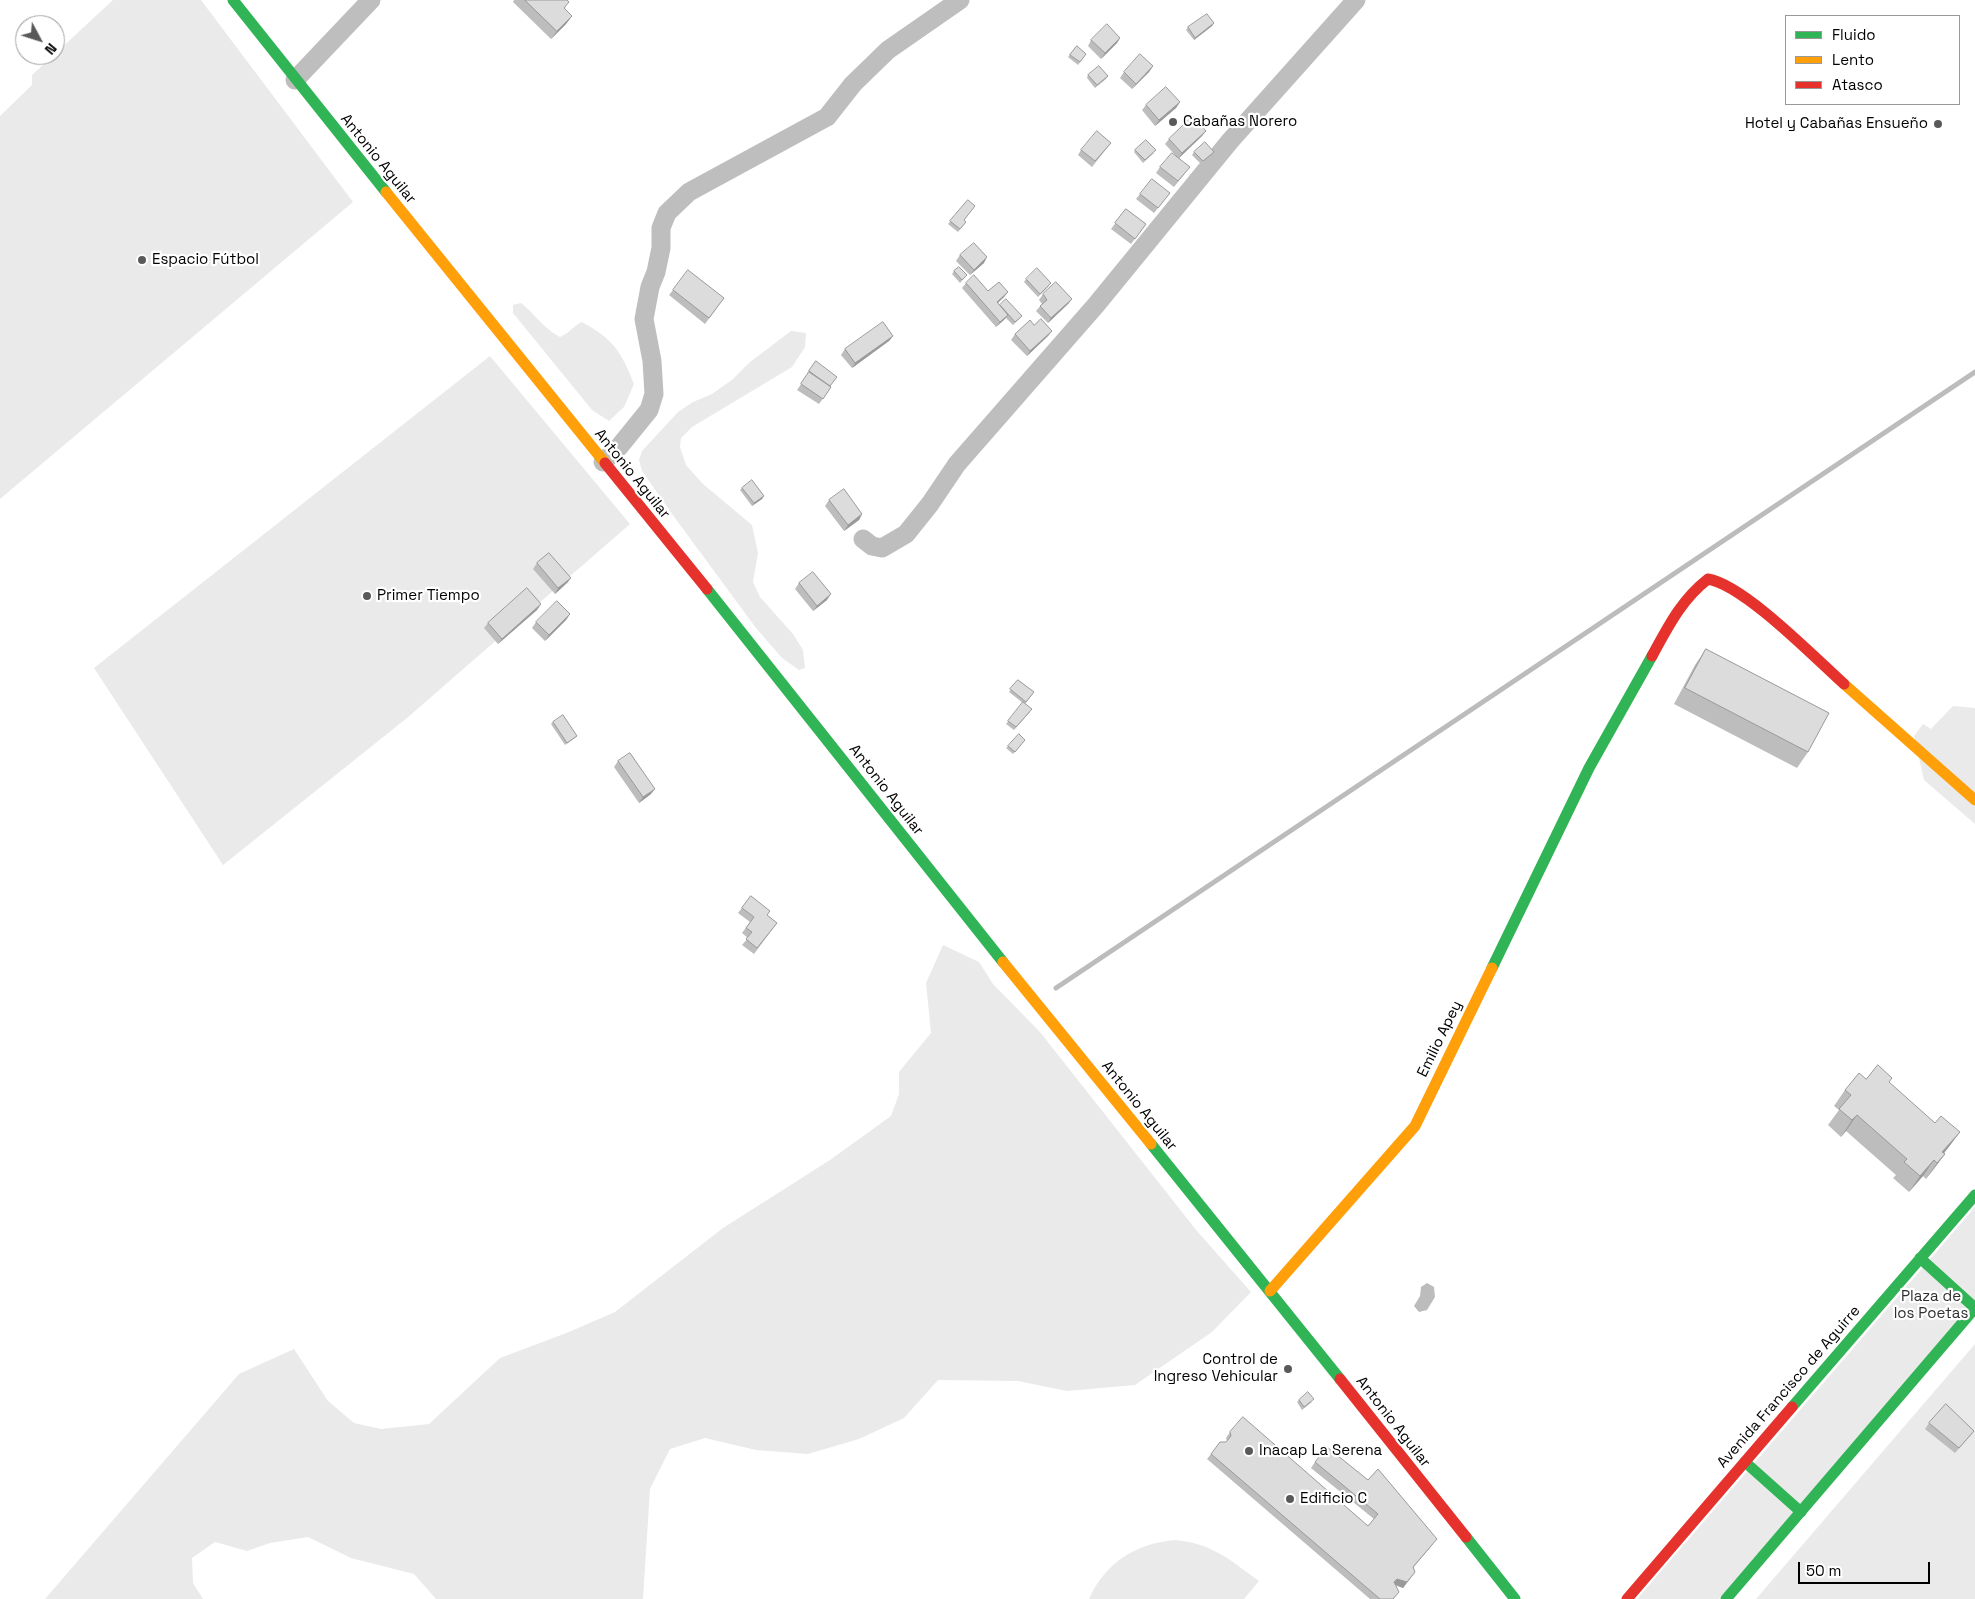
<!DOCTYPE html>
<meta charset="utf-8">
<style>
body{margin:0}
#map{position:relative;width:1975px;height:1599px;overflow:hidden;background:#fff;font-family:"Space Grotesk",sans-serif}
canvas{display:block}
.legend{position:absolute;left:1785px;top:15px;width:175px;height:90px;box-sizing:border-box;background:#fff;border:1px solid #999;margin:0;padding:6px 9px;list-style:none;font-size:15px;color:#000}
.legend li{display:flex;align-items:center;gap:10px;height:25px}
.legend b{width:25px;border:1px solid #999}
.north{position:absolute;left:15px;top:15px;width:50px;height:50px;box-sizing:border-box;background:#fff;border:1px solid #999;border-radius:50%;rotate:130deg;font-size:14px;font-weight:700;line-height:20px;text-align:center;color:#000}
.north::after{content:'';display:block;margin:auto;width:18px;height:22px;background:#595959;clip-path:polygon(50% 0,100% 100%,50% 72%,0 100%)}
.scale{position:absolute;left:1798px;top:1562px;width:132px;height:22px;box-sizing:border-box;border:2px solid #000;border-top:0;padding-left:6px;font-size:15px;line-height:18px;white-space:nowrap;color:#000;-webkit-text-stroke:4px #fff;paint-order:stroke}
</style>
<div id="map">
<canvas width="1975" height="1599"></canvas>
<ul class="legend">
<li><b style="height:6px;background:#30b455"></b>Fluido</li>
<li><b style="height:6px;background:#ff9f0a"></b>Lento</li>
<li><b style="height:6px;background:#e5322d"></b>Atasco</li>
</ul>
<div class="north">N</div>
<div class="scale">50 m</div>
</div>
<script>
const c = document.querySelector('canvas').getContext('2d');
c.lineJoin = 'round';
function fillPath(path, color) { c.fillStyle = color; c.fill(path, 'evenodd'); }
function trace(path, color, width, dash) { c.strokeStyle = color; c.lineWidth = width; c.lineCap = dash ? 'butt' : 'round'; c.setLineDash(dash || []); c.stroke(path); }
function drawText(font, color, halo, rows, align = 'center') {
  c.font = font + ' "Space Grotesk",sans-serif'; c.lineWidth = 4.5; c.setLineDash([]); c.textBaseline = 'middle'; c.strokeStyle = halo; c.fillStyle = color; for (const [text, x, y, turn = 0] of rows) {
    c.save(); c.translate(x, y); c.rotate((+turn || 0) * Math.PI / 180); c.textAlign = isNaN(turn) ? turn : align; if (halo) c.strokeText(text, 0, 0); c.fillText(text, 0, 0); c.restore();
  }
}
fillPath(new Path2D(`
 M113,0H201L353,202L0,499V116L32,85V75Z
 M521,303C535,314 544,329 560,337C570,333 573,326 582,322C613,339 621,351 634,384L624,407L609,421L592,410L513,313V305Z
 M791,331L806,333L805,347L792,367L692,427L681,438L680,447L686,465L703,484L752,525L758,553L753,582L760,597L793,634L803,650L805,668L799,670L782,658L756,628L675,518L642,471L639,460L642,451L678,412L693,402L712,394L733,379L750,362Z
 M490,356L630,524L407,718L223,865L94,668Z
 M1953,706L1975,708V824L1924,780L1914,736L1923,724L1931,729Z
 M943,945L979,962L993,984L1040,1032L1197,1231L1251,1292L1212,1332L1135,1385L1067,1391L1018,1381L938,1380L904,1418L859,1439L808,1454L756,1450L705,1438L670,1449L650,1489L643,1599H436L414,1574L351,1558L308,1537L270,1543L247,1551L215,1542L192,1558L193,1583L203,1599H45L239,1374L294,1349L328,1401L354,1423L381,1429L429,1424L500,1358L569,1332L615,1312L723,1228L830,1160L891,1116L899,1094V1072L931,1033L926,983Z
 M1975,1207V1302L1719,1599H1637Z
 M1975,1344V1599H1756Z
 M1174,1540C1212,1543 1230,1560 1259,1581L1244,1599H1089C1105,1563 1135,1544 1174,1540Z`), '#eaeaea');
fillPath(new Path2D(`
 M1427,1283L1434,1287L1435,1297L1427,1310L1419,1312L1414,1306L1420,1296L1421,1287Z`), '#bcbcbc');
trace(new Path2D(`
 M1056,988L1975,372`), '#bcbcbc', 5);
trace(new Path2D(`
 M295,80L371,0
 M603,462L619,447L649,410L654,394L652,361L644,319L650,287L656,272L661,248V228L667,213L689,192L827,117L853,84L888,50L960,0
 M863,539L872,546L882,548L906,534L930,504L957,464L1096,305L1230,141L1356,0`), '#bebebe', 19);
trace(new Path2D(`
 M233,0L386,192
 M707,589L1003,962
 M1492,968L1589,768L1652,656
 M1151,1144L1340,1379
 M1920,1258L1975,1308
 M1792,1407L1975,1195
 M1745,1462L1801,1512
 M1466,1537L1515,1599
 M1726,1599L1975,1308`), '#30b455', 11);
trace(new Path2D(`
 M386,192L605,463
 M1844,684L1975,800
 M1003,962L1151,1144
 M1270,1291L1415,1126L1492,968`), '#ff9f0a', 11);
trace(new Path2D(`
 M605,463L707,589
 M1652,656C1668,627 1681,600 1708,579C1744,585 1814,657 1844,684
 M1340,1379L1466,1537
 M1627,1599L1792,1407`), '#e5322d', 11);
fillPath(new Path2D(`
 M514,0H567L565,9L572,16L566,24L551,39L513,2Z
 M1214,23L1212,26L1194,40L1186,30L1188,27Z
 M1120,38L1117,43L1101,59L1088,46L1091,40Z
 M1077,46L1086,54L1078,65L1068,57Z
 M1153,66L1149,72L1132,89L1120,78L1124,72Z
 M1088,75L1108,76L1106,79L1095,88L1087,78Z
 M1180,102L1176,108L1155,126L1142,110L1146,105Z
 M1206,131L1202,136L1179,158L1186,172L1174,187L1156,173L1160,167L1176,156L1165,144L1169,139Z
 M1111,143L1092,167L1078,155L1081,150Z
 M1135,150L1154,153L1143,163L1134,152Z
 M1194,152H1214L1201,164L1192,155Z
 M1170,193L1154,213L1136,199L1140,194Z
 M968,200L964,220L966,222L958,232L948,224Z
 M1126,209L1146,224L1131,244L1111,229Z
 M960,255L984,263L970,275L956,261Z
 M954,271L967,275L960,283L952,274Z
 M1026,279L1049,286L1038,297L1024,282Z
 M966,283L988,291L1008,292L1004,297L998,303L1000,305L1022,316L1013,325L1006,318L996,327L962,288Z
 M673,290L724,298L705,324L669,295Z
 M1043,294L1072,299L1068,304L1048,323L1036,311L1042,304L1039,300Z
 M1034,325L1052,331L1048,336L1027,356L1011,340L1015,334Z
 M893,336L889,341L852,368L841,355L845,349Z
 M816,361L831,387L819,404L797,390L808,374H807Z
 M742,488L764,496L762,499L752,506L740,490Z
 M829,500L862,514L859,520L844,531L825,506Z
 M537,563L571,578L567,583L555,594L533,569Z
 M799,583L827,600L813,611L795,589Z
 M541,604L537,610L498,644L484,628L488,623Z
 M570,614L566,620L545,641L532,628L536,622Z
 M1706,649L1808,752L1797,768L1674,704L1695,665Z
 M1018,680L1034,692L1025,704L1030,712L1014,730L1006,724L1023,703L1009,692Z
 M553,722L577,736L575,738L565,745L551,724Z
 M1025,740L1013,754L1006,748L1008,746Z
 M618,761L651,794L639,803L614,767Z
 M751,896L767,915L777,923L754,954L742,945L748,938L742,933L750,922L738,913Z
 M1866,1079L1889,1083L1935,1123L1960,1132L1944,1153L1945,1154L1933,1170L1926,1179L1923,1176L1909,1192L1893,1178L1896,1175L1846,1131L1841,1137L1828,1125L1839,1110L1834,1106L1845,1090Z
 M1299,1400L1312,1402L1302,1410L1297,1402Z
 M1929,1423L1974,1431L1970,1436L1955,1453L1925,1429Z
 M1230,1432L1368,1526L1374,1519L1311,1468L1315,1462L1433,1544L1413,1568L1415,1572L1403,1588L1395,1585L1394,1599H1370L1207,1459L1211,1454L1227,1441L1226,1438Z`), '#bdbdbd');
fillPath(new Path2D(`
 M572,16L566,24L551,39L557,31Z
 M1214,23L1212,26L1194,40L1195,38Z
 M1120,38L1117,43L1101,59L1105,53Z
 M1153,66L1149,72L1132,89L1136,84Z
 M1180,102L1176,108L1155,126L1159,120Z
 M1206,131L1202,136L1178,159L1182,153Z
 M987,257L984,263L970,275L974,270Z
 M1008,292L1004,297L993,307L997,302Z
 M1072,299L1068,304L1048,323L1051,318Z
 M1008,315L1004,320L996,327L1000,322Z
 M1052,331L1048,336L1027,356L1030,351Z
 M893,336L889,341L852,368L855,363Z
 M764,496L762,499L752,506L754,503Z
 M862,514L859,520L844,531L848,525Z
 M571,578L567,583L555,594L558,588Z
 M831,594L827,600L813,611L817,606Z
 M541,604L537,610L498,644L502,639Z
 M570,614L566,620L545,641L549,635Z
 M655,789L651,794L639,803L643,797Z
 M1857,1115L1846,1131L1841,1137L1852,1120Z
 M1960,1132L1948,1148L1937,1162L1942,1152Z
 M1945,1154L1933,1170L1926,1179L1937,1163Z
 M1934,1160L1923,1176L1909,1192L1920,1176Z
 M1415,1572L1403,1588L1393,1584L1397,1579Z`), '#9a9a9a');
const building = new Path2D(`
 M525,0H567L569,2L564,8L572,16L557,31Z
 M1207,14L1214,23L1195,38L1188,27Z
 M1107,24L1120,38L1105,53L1091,40Z
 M1077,46L1086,54L1080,62L1070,55Z
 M1140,54L1153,66L1136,84L1124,72Z
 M1099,66L1108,76L1097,85L1088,75Z
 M1166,87L1180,102L1159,120L1146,105Z
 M1193,116L1206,131L1182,153L1169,139Z
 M1097,131L1111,143L1095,161L1081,150Z
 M1146,140L1156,150L1145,160L1135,150Z
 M1205,142L1214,152L1203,161L1194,152Z
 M1172,153L1190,167L1178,181L1160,167Z
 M1152,179L1170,193L1158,208L1140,194Z
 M968,200L975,206L964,220L966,222L960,229L950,221Z
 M1126,209L1146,224L1135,239L1115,223Z
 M974,243L987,257L974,270L960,255Z
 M959,267L967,275L962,280L954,271Z
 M1037,268L1051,283L1040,294L1026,279Z
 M688,270L724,298L709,318L673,290Z
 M974,275L988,291L999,282L1008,292L997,302L1008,315L1000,322L966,283Z
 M1056,282L1072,299L1051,318L1040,306L1047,300L1043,294Z
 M1006,299L1022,316L1015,322L1000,305Z
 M1041,319L1052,331L1030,351L1015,334L1030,320L1034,325Z
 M883,322L893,336L855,363L845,349Z
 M816,361L837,377L830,386L809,371Z
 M809,372L831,387L823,399L801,384Z
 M752,480L764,496L754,503L742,488Z
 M844,489L862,514L848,525L829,500Z
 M549,553L571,578L558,588L537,563Z
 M813,572L831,594L817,606L799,583Z
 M527,588L541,604L502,639L488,623Z
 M557,601L570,614L549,635L536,622Z
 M1706,649L1829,713L1808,752L1685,688Z
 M1018,680L1034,692L1026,702L1010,689Z
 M1023,702L1032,709L1016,727L1008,721Z
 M563,715L577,736L567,743L553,722Z
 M1019,734L1025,740L1015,752L1008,746Z
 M630,753L655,789L643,797L618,761Z
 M751,896L770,911L767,915L777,923L757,948L746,939L752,932L746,928L754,917L742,908Z
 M1878,1065L1892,1078L1889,1082L1935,1123L1941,1116L1960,1132L1942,1152L1945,1154L1937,1163L1934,1160L1920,1176L1904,1162L1907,1159L1857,1115L1852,1120L1839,1109L1851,1095L1845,1090L1859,1073L1866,1079Z
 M1308,1392L1314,1399L1304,1407L1299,1400Z
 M1946,1404L1974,1431L1959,1448L1929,1423Z
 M1243,1417L1368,1526L1378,1514L1315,1462L1327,1447L1368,1480L1378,1469L1437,1539L1413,1567L1415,1572L1407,1582L1397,1579L1394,1582L1399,1592L1393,1599H1380L1211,1454L1220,1442H1226L1231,1436L1230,1432Z`);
fillPath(building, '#dcdcdc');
trace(building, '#9a9a9a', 1);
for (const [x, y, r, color] of [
 [1173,122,5,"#595959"],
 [1938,124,5,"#595959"],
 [142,260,5,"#595959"],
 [367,596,5,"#595959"],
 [1288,1369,5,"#595959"],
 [1249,1451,5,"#595959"],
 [1290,1499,5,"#595959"]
]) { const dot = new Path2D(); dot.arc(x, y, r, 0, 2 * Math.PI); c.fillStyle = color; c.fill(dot); trace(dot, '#fff', 2); }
drawText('15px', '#000', '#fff', [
 ["Cabañas Norero",1183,122],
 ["Hotel y Cabañas Ensueño",1928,124,"right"],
 ["Espacio Fútbol",152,260],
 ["Primer Tiempo",377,596],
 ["Control de",1278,1360,"right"],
 ["Ingreso Vehicular",1278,1377,"right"],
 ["Inacap La Serena",1259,1451],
 ["Edificio C",1300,1499]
], 'left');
drawText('15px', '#000', '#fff', [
 ["Antonio Aguilar",378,159,51],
 ["Antonio Aguilar",632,474,51],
 ["Antonio Aguilar",886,790,52],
 ["Emilio Apey",1440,1039,-64],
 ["Antonio Aguilar",1139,1106,51],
 ["Avenida Francisco de Aguirre",1789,1387,-49],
 ["Antonio Aguilar",1393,1422,52]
]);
drawText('15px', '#2f2f2f', '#fff', [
 ["Plaza de",1931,1297],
 ["los Poetas",1931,1314]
]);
</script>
